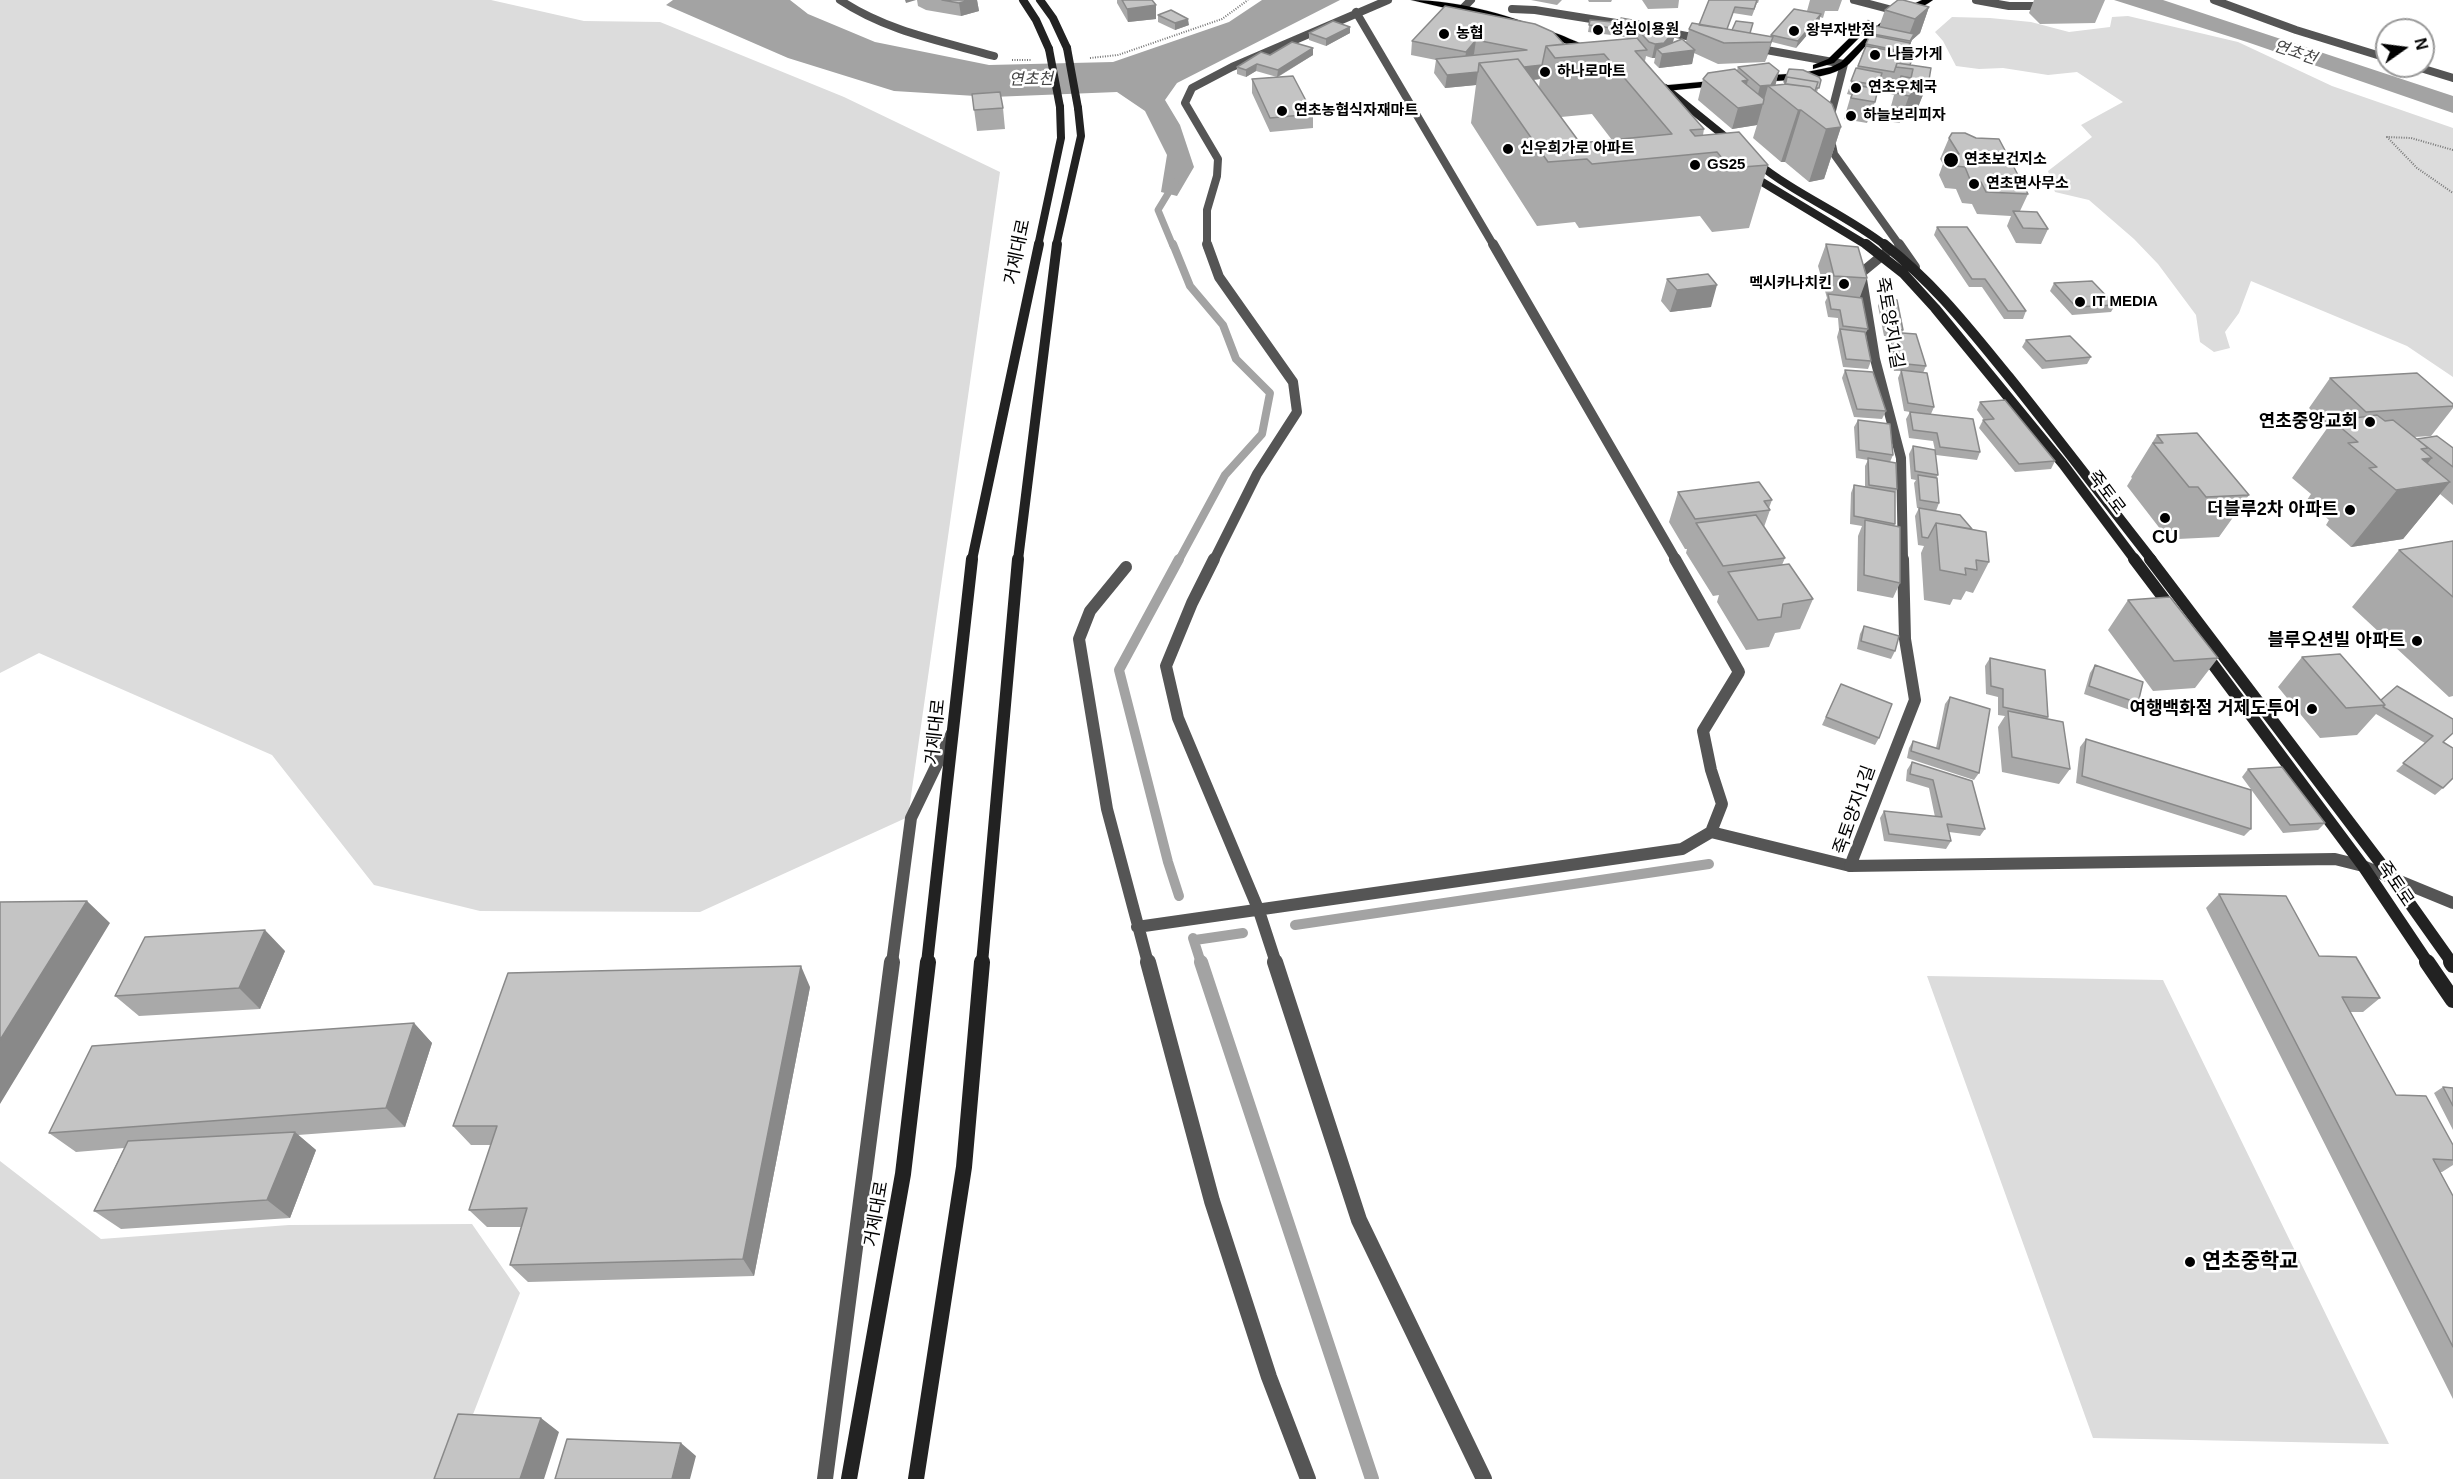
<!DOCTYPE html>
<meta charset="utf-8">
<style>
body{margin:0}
#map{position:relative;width:2453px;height:1479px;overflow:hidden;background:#fff;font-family:Arial,sans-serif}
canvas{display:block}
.north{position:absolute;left:2375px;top:18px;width:60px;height:60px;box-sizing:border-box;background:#fff;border:2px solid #999;border-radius:50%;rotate:76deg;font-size:16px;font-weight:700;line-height:24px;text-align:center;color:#000}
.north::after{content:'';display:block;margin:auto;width:21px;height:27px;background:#000;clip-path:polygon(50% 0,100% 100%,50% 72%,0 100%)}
</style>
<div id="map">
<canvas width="2453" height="1479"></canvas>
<div class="north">N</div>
</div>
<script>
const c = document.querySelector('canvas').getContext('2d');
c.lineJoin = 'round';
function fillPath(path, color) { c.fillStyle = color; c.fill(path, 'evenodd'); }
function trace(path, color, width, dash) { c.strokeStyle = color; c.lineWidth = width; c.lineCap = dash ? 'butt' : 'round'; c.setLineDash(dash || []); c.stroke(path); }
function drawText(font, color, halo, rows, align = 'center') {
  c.font = font + ' Arial,"Noto Sans KR",sans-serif'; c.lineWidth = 5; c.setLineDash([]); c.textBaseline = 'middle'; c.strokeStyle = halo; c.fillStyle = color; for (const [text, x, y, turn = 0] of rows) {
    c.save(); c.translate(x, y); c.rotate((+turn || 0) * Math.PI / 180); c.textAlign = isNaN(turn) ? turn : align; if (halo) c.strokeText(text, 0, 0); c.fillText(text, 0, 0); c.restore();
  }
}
fillPath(new Path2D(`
 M0,0H491L584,21L660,22L844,97L1000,172L908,817L700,912L480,911L374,885L272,755L39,653L0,673Z
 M2128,16L2238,42L2332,86L2453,128V377L2407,346L2251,281L2239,313L2225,332L2230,348L2214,352L2200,342L2196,315L2158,264L2134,239L2089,200L2055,192L2048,171L2092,137L2081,125L2123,102L2077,72L2048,75L2003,68L1979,69L1956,66L1943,41L1935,32L1952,17L1990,18L2031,22L2069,32L2110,27L2112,17Z
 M1927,976L2163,980L2389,1444L2093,1438Z
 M0,1161L101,1239L289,1225L472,1224L520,1293L448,1479H0Z`), '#dcdcdc');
fillPath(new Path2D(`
 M673,0H790L808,14L875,42L989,65L1113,62L1229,22L1262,0H1340L1177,83L1165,100L1180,125L1194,167L1177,196L1161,192L1167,155L1145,111L1117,92L992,97L894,91L788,58L666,5Z
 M2114,0H2163L2453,96V113L2247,42Z`), '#a3a3a3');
trace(new Path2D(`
 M1173,246L1158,210L1175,182`), '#a3a3a3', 7);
trace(new Path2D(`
 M1173,244L1190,286L1223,325L1236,359L1270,393L1262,434L1225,475L1179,560`), '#a3a3a3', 8);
trace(new Path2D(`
 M1179,896L1168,862L1119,670L1179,559
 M1295,925L1709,864
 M1193,938L1201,963
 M1195,940L1243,933`), '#a3a3a3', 10);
trace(new Path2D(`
 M1201,962L1372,1479`), '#a3a3a3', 14);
const primary = new Path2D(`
 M1411,0C1461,0 1514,17 1561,35C1572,40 1585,44 1594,51L1587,53L1544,34L1501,21Z
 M1922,0H1933C1920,10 1902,14 1888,25C1873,36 1862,51 1849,64C1830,81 1782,80 1758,82L1754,79L1758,76L1802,73L1831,67L1841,62L1879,24L1900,10Z
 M1868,20L1875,22L1834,63L1813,69V65L1828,59Z
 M1722,80L1725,81V85L1647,93L1643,90L1647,87Z`);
trace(primary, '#dbdbdb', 1);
trace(new Path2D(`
 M1090,58L1118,55L1222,19L1248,0
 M1012,60H1031
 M2453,150L2411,138L2387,137L2417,168L2453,193`), '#777', 2, [1, 1.5]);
trace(new Path2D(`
 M840,0C886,31 941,41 994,56
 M1976,0L2009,6H2046
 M2214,0L2296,30L2387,58
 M1512,9L1535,10L1635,26
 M1356,12L1494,246
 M1661,31L1702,39
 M1755,48L1844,64L1828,126L1834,154L1900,246
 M2414,66L2453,78
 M1207,246V210L1217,176L1218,159L1185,103L1192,88L1232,67L1388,0`), '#555', 8);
trace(new Path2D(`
 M1207,244L1219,277L1293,382L1297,412L1257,474L1214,560
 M1493,244L1676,560
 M1899,244L1915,267`), '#555', 10);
trace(new Path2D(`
 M1214,559L1192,603L1166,666L1178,718L1259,911L1276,963
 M1126,567L1090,611L1079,639L1107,809L1148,963
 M1711,832L1850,866
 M1137,927L1682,849L1711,832L1722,804L1711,770L1703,731L1739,672L1675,559`), '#555', 12);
trace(new Path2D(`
 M1148,962L1212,1201L1269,1377L1308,1479
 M1275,962L1359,1220L1484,1479`), '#555', 16);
trace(new Path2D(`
 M1854,0L1900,12
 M1463,8L1471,0`), '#555', 8);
trace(new Path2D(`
 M1889,250L1861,273L1875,359L1901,458L1903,560`), '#555', 10);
trace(new Path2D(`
 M1903,559L1905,639L1915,700L1850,866L2335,859L2363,866L2453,903
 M892,963L911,818L952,733`), '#555', 12);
trace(new Path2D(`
 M825,1479L892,962`), '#555', 16);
trace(new Path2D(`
 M1023,0L1036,20L1049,49
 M1040,0L1053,18L1067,48
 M1665,88L1733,143
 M1756,162C1796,195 1845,214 1886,246
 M1749,174L1868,246
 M1038,246L1061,138L1060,107
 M1056,246L1081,136L1078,108`), '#222', 8);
trace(new Path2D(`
 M1866,244L1903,273L1935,308L2063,464L2135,560
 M1884,244C1935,284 1968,327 2009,377C2057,437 2104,499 2152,560
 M972,560L1039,244
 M1018,560L1057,244`), '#222', 10);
trace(new Path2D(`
 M2134,559L2171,608
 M2150,559L2391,877L2452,963
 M2203,651L2363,866L2428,963
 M927,963L972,559
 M982,963L1018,559`), '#222', 12);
trace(new Path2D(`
 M2427,962L2453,1000
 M2451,962L2453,965
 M849,1479L903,1174L928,962
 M916,1479L964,1167L982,962`), '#222', 16);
fillPath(primary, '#000');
trace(new Path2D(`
 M1067,48L1078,108
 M1049,49L1060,107`), '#222', 8);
fillPath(new Path2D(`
 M917,0H977L979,11L961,16L926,10L918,6Z
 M1117,0H1152L1156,5V19L1128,22L1117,3Z
 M1531,0H1562L1557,5Z
 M1588,0H1612L1611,2H1589Z
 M1642,0H1679L1678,8L1648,9Z
 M1709,0H1759L1758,3H1757L1752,16L1733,13L1727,29L1770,37L1771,35L1807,11L1810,0H1842L1838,11H1825L1823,18L1820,17L1819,21L1796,48L1772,42L1765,62L1718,64L1694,53L1692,64L1659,68L1654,63L1655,58H1652L1646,56L1645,61L1704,129L1703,135L1768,165L1749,228L1712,232L1700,216L1579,228L1575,222L1537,226L1471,123L1476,85L1445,88L1434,73L1436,60L1411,55L1412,41L1445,6L1564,44L1630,39L1618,35L1621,18L1673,42V43L1686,42L1689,29L1699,25ZM1540,79L1539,87L1533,80ZM1592,114L1612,140L1580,143L1561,117Z
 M2034,0H2105L2095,23L2040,24L2029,13Z
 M1929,7L1920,33L1912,40L1903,61L1910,65L1929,80L1918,107L1899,123L1887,121L1894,95L1887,93L1889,86L1878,84L1875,102L1867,123L1844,119L1851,95L1847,94L1856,68H1857L1866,44L1872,35L1876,26L1879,27L1885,10Z
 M1158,15L1189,25L1175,30L1158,22Z
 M1590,20L1613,22L1611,35L1588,32Z
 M1350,27V33L1326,46L1309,40V33Z
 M1313,48V55L1278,77L1313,114V128L1270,132L1252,93V79L1277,77L1256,71L1246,77L1237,74V67L1270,55Z
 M1738,67L1779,71L1775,85L1784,84L1789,69L1821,80L1817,92L1841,127L1824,179L1809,182L1785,162H1781L1753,138L1757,125L1732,129L1698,100L1703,79L1737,70Z
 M972,94L1003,108L1005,129L977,131Z
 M1949,138L2028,194L2020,211L2048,229L2041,244L2016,243L2007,226L2011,216L1977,214L1972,204L1962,203L1956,189L1945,188L1939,175L1943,164L1940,159Z
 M1937,227L2026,311L2023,319H2004L1982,287H1969L1934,235Z
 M1826,244L1867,278L1860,297L1868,329L1865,334L1871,361L1868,369L1843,367L1837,337L1839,330L1838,318L1828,317L1825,302L1827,298L1818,266Z
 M1667,279L1711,307L1670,312L1661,301Z
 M2054,283L2115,305L2111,312L2072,315L2050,291Z
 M1881,298L1903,330L1902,333L1926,366L1923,373L1934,407L1931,414L1980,452L1977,460L1936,455L1933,441L1909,438L1906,419L1910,412L1904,411L1898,378L1901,371H1894L1885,340L1886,336H1884L1878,306Z
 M2026,340L2091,357L2087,364L2042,369L2022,347Z
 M1845,370L1886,411L1882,419L1854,417L1842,378Z
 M2330,378L2453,404V408L2431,436L2414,437L2417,439L2453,448V505L2440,494L2403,539L2351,547L2326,525L2329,520L2307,500L2311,494L2292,478L2328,427L2309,408Z
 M1980,402L2055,461L2051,469L2015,472L1979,428L1983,420H1984L1977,410Z
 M1858,420L1893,455L1890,462L1897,489L1895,493V524L1894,526L1900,583L1893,598L1857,591L1858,536L1862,526L1850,524L1851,493L1854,485L1865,487V466L1868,460L1856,458L1854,427Z
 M2157,435L2249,495L2219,537L2178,539L2170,529L2161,530L2127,486L2132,478L2131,477Z
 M1913,446L1938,475L1936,478L1939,503L1936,511L1989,562L1973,593L1966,591L1961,600L1953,599L1950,605L1924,600L1921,553L1924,546L1918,545L1915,516L1919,508H1917L1914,483L1916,480L1911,479L1909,454Z
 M1678,492L1772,500L1769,508L1770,510L1764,527L1785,558L1782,565L1813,599L1800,629L1775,633L1769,647L1746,650L1717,602L1719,595L1713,596L1686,553L1687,549H1685L1669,522Z
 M2453,541V696L2449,697L2352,607L2399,550Z
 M2128,600L2218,658L2195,688L2153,691L2108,630Z
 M1864,626L1895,651L1891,659L1857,649L1860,634Z
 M2302,657L2381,700L2453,719V733L2443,742L2453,779L2435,795L2396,771L2425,743L2376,714L2357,735L2320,738L2278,687Z
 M1990,658L2048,717L2047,719L2070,769L2059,784L2002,772L1998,727L2005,716L1998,715V697L1986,694L1985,666Z
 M2095,665L2138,703L2133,711L2084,694L2090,673Z
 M1841,684L1879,738L1875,745L1822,725Z
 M1950,697L1979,773L1974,780L1907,758L1909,748L1913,741L1936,748L1945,704Z
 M2086,739L2251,829L2244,836L2076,783L2080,747Z
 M1912,762L1972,781L1985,829L1980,836L1949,832L1951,841L1946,849L1884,841L1880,818L1884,811L1935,817L1929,788L1906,781L1907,770Z
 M2248,769L2325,823L2318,830L2283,833L2242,777Z
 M2219,894L2319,956L2380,998L2363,1012H2350L2396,1095L2453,1145V1165L2442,1172H2440L2453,1196V1399L2206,908Z
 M285,951L260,1009L139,1016L115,996Z
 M810,987L754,1276L528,1282L510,1265L521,1227H487L469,1210L491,1145H471L453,1126Z
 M414,1023L432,1043L405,1127L298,1135L316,1150L290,1218L121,1229L94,1211L124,1148L76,1152L49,1133Z
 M2443,1087L2453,1088V1130L2434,1093Z`), '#a9a9a9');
fillPath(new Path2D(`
 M905,0H916L906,3Z
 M970,0H977L979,11L961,16L959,3Z
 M1156,5V19L1128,22L1127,9Z
 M1929,7L1920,33L1912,40L1901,66L1910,41L1907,40L1915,19Z
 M1821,14L1819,21L1796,48L1798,41Z
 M1188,19L1189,25L1175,30V23Z
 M1350,27V33L1326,46V39Z
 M1677,28L1673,42L1663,54L1695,50L1692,64L1659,68L1662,54L1657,49L1655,58H1652L1655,44Z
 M1773,37L1767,57L1765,62L1771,42Z
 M1476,40L1474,54L1464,66L1466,52Z
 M1313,48V55L1277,77L1278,70Z
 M1257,64L1256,71L1246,77V70Z
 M1542,65L1540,79L1494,84L1485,71Z
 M1779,71L1774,91L1768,86L1757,125L1732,129L1738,108L1755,106L1760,86Z
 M1478,72L1476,85L1445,88L1447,75Z
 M1748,80L1743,100L1742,81Z
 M1929,80L1918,107L1899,123L1909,96Z
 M1798,110H1801L1785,162H1781Z
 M1841,127L1824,179L1809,182L1826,129Z
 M1717,285L1711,307L1670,312L1677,290Z
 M2432,458L2407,489L2450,482L2403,539L2351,547L2422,459Z
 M87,901L110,923L0,1104V1040Z
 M265,930L285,951L260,1009L239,988Z
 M801,966L810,987L754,1276L743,1259Z
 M414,1023L432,1043L405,1127L386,1108Z
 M295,1132L316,1150L290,1218L267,1200Z
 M541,1418L559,1432L544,1479H520Z
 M681,1443L696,1456L690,1479H672Z`), '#898989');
const building = new Path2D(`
 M942,0H970L959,3Z
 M1122,0H1152L1156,5L1127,9Z
 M1709,0H1757L1754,9L1735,7L1727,29L1699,25Z
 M1898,0H1903L1929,7L1915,19L1885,10Z
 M1445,6L1535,24L1553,32L1564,44L1546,46L1542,65L1524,67L1518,59L1479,63L1478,72L1447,75L1436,59L1527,50L1476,40L1466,52L1412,41Z
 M1794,9L1821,14L1798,41L1771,35Z
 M1171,10L1188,19L1175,23L1158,15Z
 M1621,18L1677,28L1664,43L1655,44L1649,42L1634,26L1621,22Z
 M1590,20L1613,22L1612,28L1589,25Z
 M1333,21L1350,27L1326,39L1309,33Z
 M1736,21L1753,23L1750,33L1732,30Z
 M1692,23L1773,37L1771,42L1724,43L1689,29Z
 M1876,26L1914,34L1910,41L1873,34Z
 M1870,35L1910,43L1906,52L1866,44Z
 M1637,38L1647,50L1635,51L1704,129L1690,130L1695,136L1739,132L1768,165L1730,168L1717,152L1592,164L1587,159L1548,162L1479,63L1518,59L1580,143L1672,134L1604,54L1555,58L1546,46Z
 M1682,39L1695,50L1662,54L1657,49Z
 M1292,42L1313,48L1278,70L1257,64L1246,70L1237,67L1261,52L1270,55Z
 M1866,46L1903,53L1900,60L1911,62L1910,65L1897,63L1894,72L1858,66Z
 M1769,63L1779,71L1771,85L1760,86L1738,67Z
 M1897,63L1931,68L1929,80L1909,96L1896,93L1901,76L1911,78L1913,69L1896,67Z
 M1856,68L1882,73L1878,85L1851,81Z
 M1735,69L1748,80L1742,81L1764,99L1763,104L1738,108L1703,79L1708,73Z
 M1789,69L1803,70L1819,77L1821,80L1819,88H1816L1818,82L1787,77L1786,82H1784Z
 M1293,76L1313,114L1270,118L1252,79Z
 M1787,77L1818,82L1815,91L1810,87L1785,84Z
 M1787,84L1810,87L1832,104L1841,127L1826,129L1801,110H1798L1768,86Z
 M1855,85L1878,89L1875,102L1851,98Z
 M1000,92L1003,108L974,110L972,94Z
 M1952,133H1965L1976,138L1999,139L2028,194L1986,192L1981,182H1971L1965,167L1954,166L1948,153L1959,154L1949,138Z
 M2013,211L2037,212L2048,229L2023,228Z
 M1937,227H1967L2026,311H2008L1985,279H1972Z
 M1826,244L1858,247L1867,278L1834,276Z
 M1708,274L1717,285L1677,290L1667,279Z
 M2092,281L2115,305L2076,307L2054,283Z
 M1828,294L1862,298L1868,329L1843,326L1840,310L1831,309Z
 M1881,298L1897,300L1903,330L1887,328Z
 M1840,329L1865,332L1871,361L1846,359Z
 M1888,332L1916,334L1926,366L1897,363Z
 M2070,336L2091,357L2046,361L2026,340Z
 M1845,370L1873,372L1886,411L1857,409Z
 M1901,370L1927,373L1934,407L1908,403Z
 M2417,373L2453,404V406L2366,412L2330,378Z
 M2005,400L2055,461L2019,464L1983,420L1994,419L1980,402Z
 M1910,412L1973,419L1980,452L1940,447L1937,433L1913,430Z
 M2377,415L2385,421L2393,420L2428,448L2421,449L2432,458L2422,459L2450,482L2396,490L2369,468L2377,467L2348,443L2358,442L2333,421Z
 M1858,420L1890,424L1893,455L1859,450Z
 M2197,433L2249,495L2206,497L2198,487H2189L2153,443H2163L2157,435Z
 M2437,436L2453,448V467L2417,439Z
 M1913,446L1935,450L1938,475L1915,471Z
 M1868,458L1896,463L1897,489L1869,485Z
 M1918,475L1937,478L1939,503L1920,500Z
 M1759,482L1772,500L1764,501L1770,510L1695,519L1678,492Z
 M1854,485L1895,492V524L1854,516Z
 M1919,508L1960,515L1972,529L1936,523L1928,538L1922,537Z
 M1756,515L1785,558L1723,566L1696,523Z
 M1865,520L1900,527V583L1864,575Z
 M1936,523L1986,532L1989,562L1976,560L1977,570L1965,568L1966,575L1940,570Z
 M2453,541V597L2399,550Z
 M1789,564L1813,599L1783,604L1781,617L1758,620L1728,572Z
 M2170,597L2218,658L2174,661L2128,600Z
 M1864,626L1899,636L1895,651L1861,641Z
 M2340,654L2385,705L2346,708L2302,657Z
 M1990,658L2045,670L2048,717L2003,707V689L1991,686Z
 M2095,665L2143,682L2138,703L2089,686Z
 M1841,684L1892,704L1879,738L1826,717Z
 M2397,686L2453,719V733L2443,742L2453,748V778L2443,788L2403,763L2433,736L2383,707L2385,705L2381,700Z
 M1950,697L1990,709L1979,773L1911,751L1913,741L1939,749Z
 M2008,711L2063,722L2070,769L2012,757Z
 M2086,739L2251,790V829L2082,776Z
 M1912,762L1972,781L1985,829L1947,824L1951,841L1889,834L1884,811L1942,817L1933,780L1910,774Z
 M2282,767L2325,823L2290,825L2248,769Z
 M2219,894L2286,896L2319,956L2356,957L2380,998L2342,997L2396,1095L2426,1096L2453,1145V1160L2433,1159L2453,1196V1347Z
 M87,901L0,1040V902Z
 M265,930L239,988L115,996L145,937Z
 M801,966L743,1259L510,1265L527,1208L469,1210L497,1126H453L508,973Z
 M414,1023L386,1108L49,1133L92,1046Z
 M2443,1087L2453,1088V1106Z
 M295,1132L267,1200L94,1211L128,1141Z
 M458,1414L541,1418L520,1479H434Z
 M567,1439L681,1443L672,1479H555Z`);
fillPath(building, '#c4c4c4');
trace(building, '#898989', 1.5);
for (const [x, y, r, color] of [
 [1598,30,6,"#000"],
 [1794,31,6,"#000"],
 [1444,34,6,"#000"],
 [1875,55,6,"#000"],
 [1545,72,6,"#000"],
 [1856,88,6,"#000"],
 [1282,111,6,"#000"],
 [1851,116,6,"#000"],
 [1508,149,6,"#000"],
 [1951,160,8,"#000"],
 [1695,165,6,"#000"],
 [1974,184,6,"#000"],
 [1844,284,6,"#000"],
 [2080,302,6,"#000"],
 [2370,422,6,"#000"],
 [2350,510,6,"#000"],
 [2165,518,6,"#000"],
 [2417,641,6,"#000"],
 [2312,709,6,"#000"],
 [2190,1262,6,"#000"]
]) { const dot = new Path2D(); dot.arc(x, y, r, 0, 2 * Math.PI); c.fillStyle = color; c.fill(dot); trace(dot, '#fff', 2); }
drawText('bold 15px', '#000', '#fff', [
 ["성심이용원",1610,30],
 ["왕부자반점",1806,31],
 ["농협",1456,34],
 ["나들가게",1887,55],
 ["하나로마트",1557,72],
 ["연초우체국",1868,88],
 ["연초농협식자재마트",1294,111],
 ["하늘보리피자",1863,116],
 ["신우희가로 아파트",1520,149],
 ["연초보건지소",1964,160],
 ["GS25",1707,165],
 ["연초면사무소",1986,184],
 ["멕시카나치킨",1832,284,"right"],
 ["IT MEDIA",2092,302]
], 'left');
drawText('italic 16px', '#444', '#fff', [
 ["연초천",2295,53,19],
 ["연초천",1031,80,-1]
]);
drawText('18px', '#000', '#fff', [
 ["거제대로",1018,252,-78],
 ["죽토양지1길",1889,323,80],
 ["죽토로",2106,493,53],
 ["거제대로",936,732,-84],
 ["죽토양지1길",1855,810,-71],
 ["죽토로",2395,884,56],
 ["거제대로",877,1214,-80]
]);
drawText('bold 18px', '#000', '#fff', [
 ["연초중앙교회",2358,422],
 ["더블루2차 아파트",2338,510],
 ["CU",2165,538,"center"],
 ["블루오션빌 아파트",2405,641],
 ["여행백화점 거제도투어",2300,709]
], 'right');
drawText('bold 21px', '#000', '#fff', [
 ["연초중학교",2202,1262]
], 'left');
</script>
